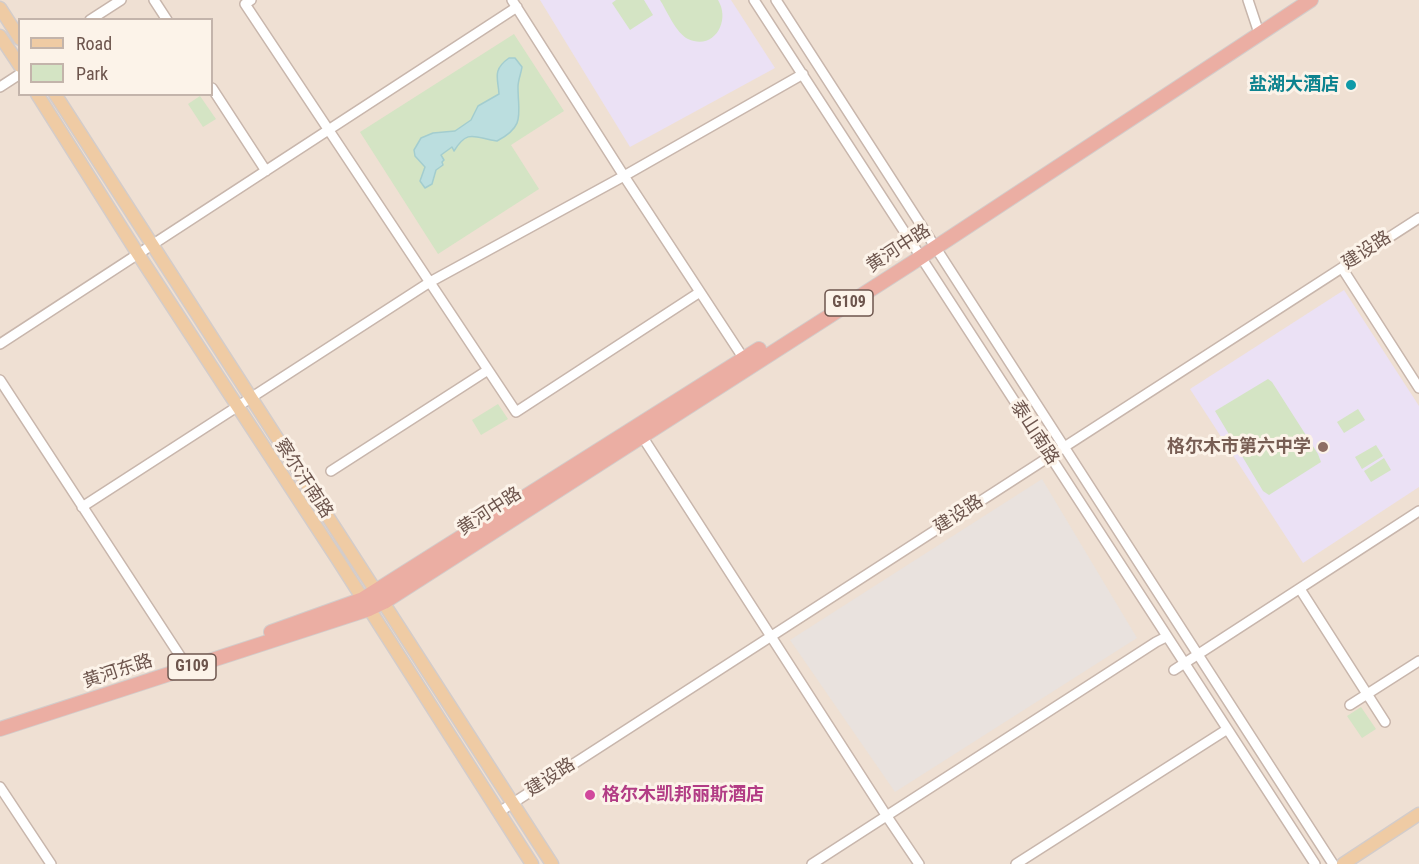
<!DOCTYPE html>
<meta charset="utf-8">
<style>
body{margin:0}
#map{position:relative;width:1419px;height:864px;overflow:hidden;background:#f9eee4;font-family:"Roboto Condensed",sans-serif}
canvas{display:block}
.legend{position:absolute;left:18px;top:18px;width:195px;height:78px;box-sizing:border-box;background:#fcf3e9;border:2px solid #c3b4ab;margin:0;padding:8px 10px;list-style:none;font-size:18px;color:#6d554d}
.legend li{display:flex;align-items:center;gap:12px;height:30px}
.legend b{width:30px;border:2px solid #c3b4ab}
</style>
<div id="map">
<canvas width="1419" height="864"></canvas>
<ul class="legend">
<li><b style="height:8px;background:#efcba4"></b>Road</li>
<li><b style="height:16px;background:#d4e4c4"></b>Park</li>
</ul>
</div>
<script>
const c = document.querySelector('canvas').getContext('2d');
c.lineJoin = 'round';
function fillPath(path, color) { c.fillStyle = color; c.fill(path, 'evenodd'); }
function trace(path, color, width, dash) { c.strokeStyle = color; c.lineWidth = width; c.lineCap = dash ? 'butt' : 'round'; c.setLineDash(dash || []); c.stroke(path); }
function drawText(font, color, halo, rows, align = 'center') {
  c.font = font + ' "Roboto Condensed","Noto Sans SC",sans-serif'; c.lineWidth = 6; c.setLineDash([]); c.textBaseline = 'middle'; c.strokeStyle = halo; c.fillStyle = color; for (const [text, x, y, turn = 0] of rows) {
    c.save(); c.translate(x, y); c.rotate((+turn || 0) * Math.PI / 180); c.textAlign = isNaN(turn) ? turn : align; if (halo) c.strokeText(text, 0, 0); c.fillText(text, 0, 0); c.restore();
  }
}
fillPath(new Path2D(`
 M0,0H1419V864H0ZM20,20H212V94H20Z`), '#efe0d3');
fillPath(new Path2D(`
 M1042,479L1137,638L895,792L790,640Z`), '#e9e2de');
fillPath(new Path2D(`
 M540,0H731L775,68L630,147Z
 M1344,290L1419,406V487L1303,563L1190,389Z`), '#ebe1f5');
fillPath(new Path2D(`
 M616,0H644L653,15L630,30L612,3Z
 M660,0H718C731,21 714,51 688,39C676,33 667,11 660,0Z
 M514,34L564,111L511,145L539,189L438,254L360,132Z
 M200,96L216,119L203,127L188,104Z
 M1268,379L1272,382L1318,454L1321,462L1269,495L1263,491L1215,411Z
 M498,404L508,419L481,435L472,420Z
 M1358,409L1365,420L1344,433L1337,422Z
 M1376,445L1383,456L1362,469L1355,457Z
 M1384,458L1391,470L1371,482L1364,471Z
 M1361,707L1376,729L1362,738L1347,716Z`), '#d4e4c4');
const water = new Path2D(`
 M509,58H515L522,67C521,74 518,80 518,87C518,114 526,126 497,141C475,138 468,128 454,151L452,147L441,155L444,160L442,162L443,165L436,170L432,184L425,188L420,181L425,167L415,156L414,150L421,138L433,133L455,131L471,120L478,106L499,94C498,78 492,70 509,58Z`);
fillPath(water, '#bbdedf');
trace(water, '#a3cdcf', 1.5);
const minor = new Path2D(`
 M154,0L167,20
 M251,0L245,4L516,412L700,292
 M512,0L624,176L744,359
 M754,0L1315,864
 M776,0L1333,864
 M1248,0L1258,30
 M90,20L121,0
 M0,87L20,74
 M212,88L266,171
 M1342,268L1419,388
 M0,344L517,7
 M0,380L184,662
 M640,433L886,815L919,864
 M331,471L488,370
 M82,507L430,282L624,176L803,74
 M1300,589L1385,722
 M1174,670L1419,511
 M1350,705L1419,661
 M0,787L51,864
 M499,812L1419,218
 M812,864L1156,642L1166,637
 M1016,864L1226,730`);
const major = new Path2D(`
 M0,8L20,39
 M0,36L20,66
 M37,94L138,254L338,560L532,864
 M55,94L552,864
 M1343,864L1419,814`);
const highway = new Path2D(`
 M271,632L363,599L759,349
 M0,729L369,609L384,602L912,263L1311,0`);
trace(minor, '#c8b6ac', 12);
trace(major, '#d3ccca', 15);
trace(highway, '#d3ccca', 16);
trace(minor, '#fff', 9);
trace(major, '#efcba4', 12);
trace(highway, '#ebaea3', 14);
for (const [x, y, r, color] of [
 [1351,85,6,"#0f9aa8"],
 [1323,447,6,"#8d6e63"],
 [590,795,6,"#d1479c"]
]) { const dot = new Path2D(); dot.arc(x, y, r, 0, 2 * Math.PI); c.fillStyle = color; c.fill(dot); trace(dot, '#fcf3e9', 2); }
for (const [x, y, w] of [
 [849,303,48],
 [192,667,48]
]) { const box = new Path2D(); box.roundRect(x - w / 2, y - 13, w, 26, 4.5); c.fillStyle = '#fcf3e9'; c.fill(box); trace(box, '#6d554d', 1.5); }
drawText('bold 16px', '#6d554d', null, [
 ["G109",849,303],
 ["G109",192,667]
]);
drawText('bold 18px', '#0d838f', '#fcf3e9', [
 ["盐湖大酒店",1339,85]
], 'right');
drawText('18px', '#6d554d', '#fcf3e9', [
 ["黄河中路",899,249,-33],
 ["建设路",1367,251,-33],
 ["泰山南路",1034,433,57],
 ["察尔汗南路",303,479,57],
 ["黄河中路",490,512,-33],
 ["建设路",959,515,-33],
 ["黄河东路",118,672,-18],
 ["建设路",551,778,-33]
]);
drawText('bold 18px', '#785e54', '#fcf3e9', [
 ["格尔木市第六中学",1311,447]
], 'right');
drawText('bold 18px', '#b23c85', '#fcf3e9', [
 ["格尔木凯邦丽斯酒店",602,795]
], 'left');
</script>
